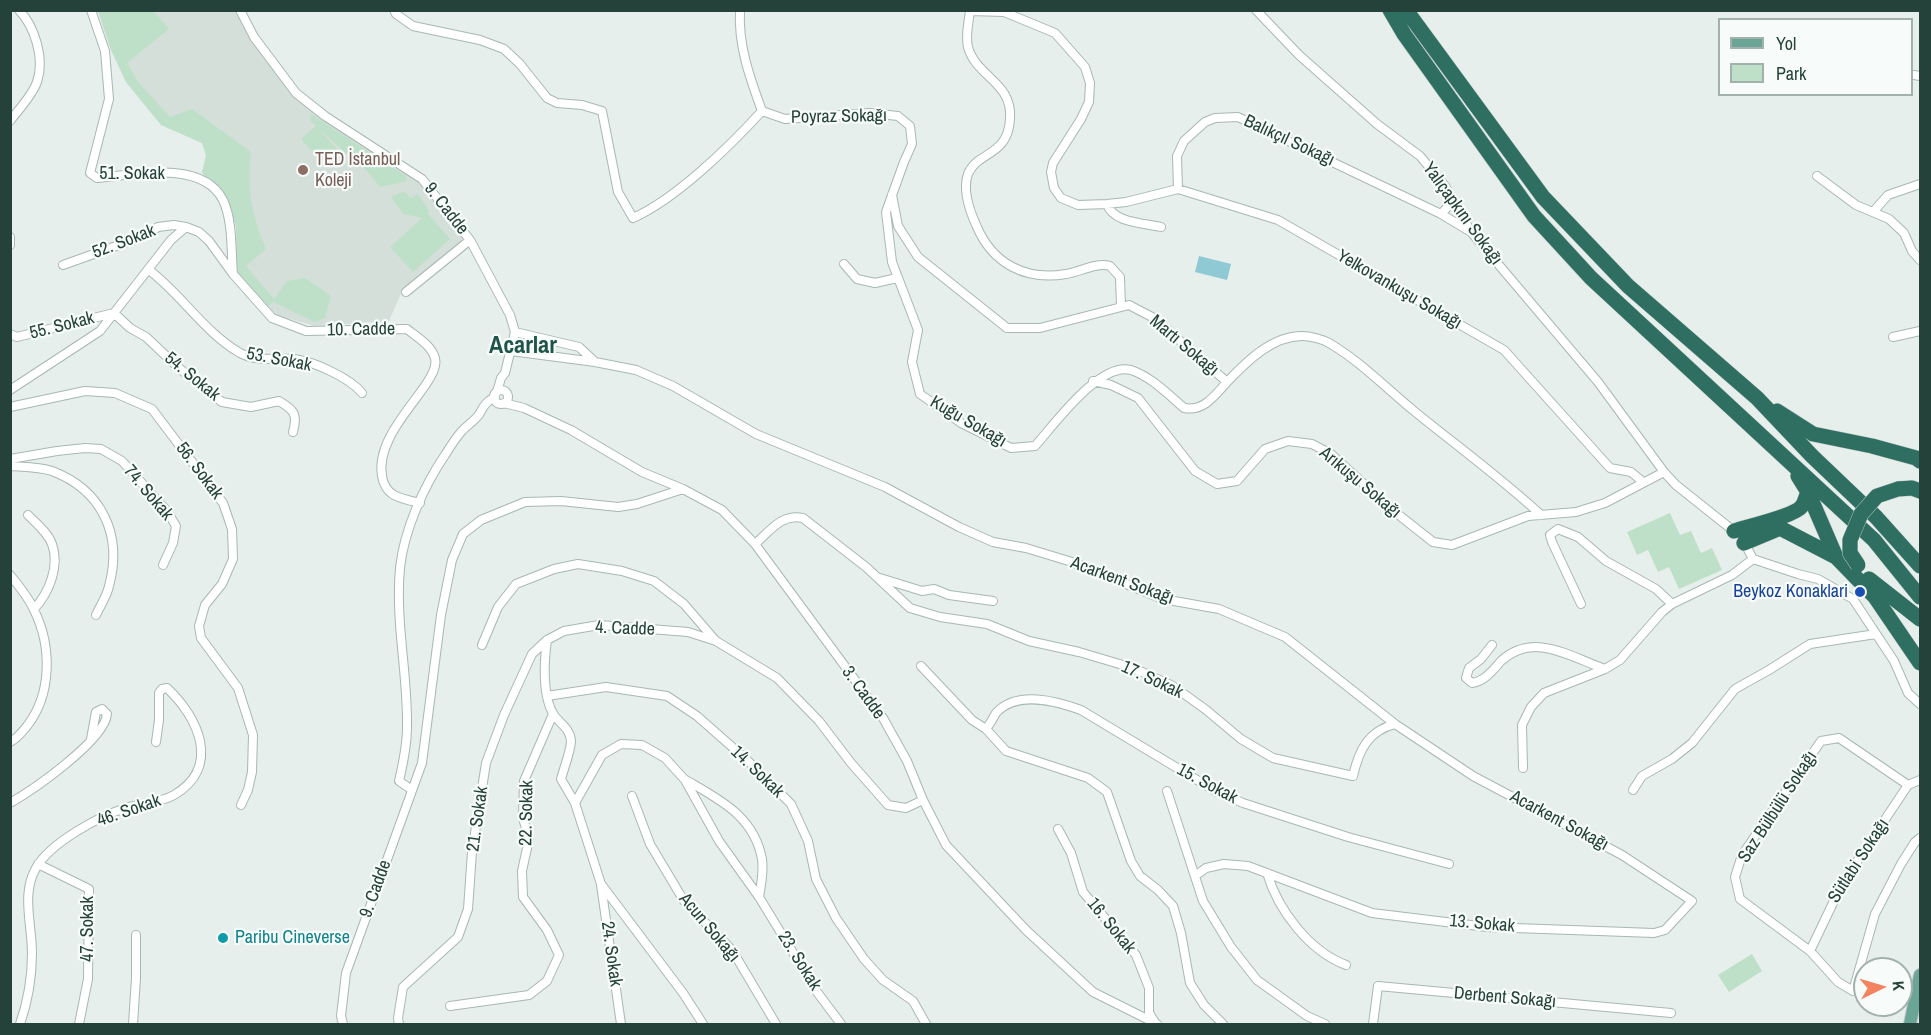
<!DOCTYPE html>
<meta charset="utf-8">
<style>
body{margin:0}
#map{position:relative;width:1931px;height:1035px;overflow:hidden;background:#e6efeb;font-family:"Archivo Narrow",sans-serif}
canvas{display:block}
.frame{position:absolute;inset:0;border:12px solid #24423a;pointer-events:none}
.legend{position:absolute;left:1718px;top:18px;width:195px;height:78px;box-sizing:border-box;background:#f7fbf9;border:2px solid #a3b1ad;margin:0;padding:8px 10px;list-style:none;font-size:18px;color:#24423a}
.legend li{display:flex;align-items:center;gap:12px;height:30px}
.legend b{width:30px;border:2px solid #a3b1ad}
.north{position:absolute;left:1853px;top:957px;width:60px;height:60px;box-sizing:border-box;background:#f7fbf9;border:2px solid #a3b1ad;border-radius:50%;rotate:85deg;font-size:16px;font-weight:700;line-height:24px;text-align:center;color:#24423a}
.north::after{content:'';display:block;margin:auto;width:21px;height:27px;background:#f4845f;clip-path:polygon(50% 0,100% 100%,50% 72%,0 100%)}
</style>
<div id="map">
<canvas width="1931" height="1035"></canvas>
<div class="frame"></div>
<ul class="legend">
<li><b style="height:8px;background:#6aa596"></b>Yol</li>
<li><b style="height:16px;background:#bfe0c8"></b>Park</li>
</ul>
<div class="north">K</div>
</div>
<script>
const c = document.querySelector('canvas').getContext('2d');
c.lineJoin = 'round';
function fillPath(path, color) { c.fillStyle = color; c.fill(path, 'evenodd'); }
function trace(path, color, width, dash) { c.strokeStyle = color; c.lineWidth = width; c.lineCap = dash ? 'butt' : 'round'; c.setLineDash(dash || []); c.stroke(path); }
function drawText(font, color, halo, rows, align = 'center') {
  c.font = font + ' "Archivo Narrow",sans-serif'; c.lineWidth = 4.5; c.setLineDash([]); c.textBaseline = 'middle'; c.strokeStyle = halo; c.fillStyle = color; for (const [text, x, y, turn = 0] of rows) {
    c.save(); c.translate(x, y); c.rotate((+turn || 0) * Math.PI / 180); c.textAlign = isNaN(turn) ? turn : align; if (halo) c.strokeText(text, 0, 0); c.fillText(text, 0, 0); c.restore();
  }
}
fillPath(new Path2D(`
 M98,11H235L251,39L298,100L420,181L464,239L403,289L389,321L315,326L276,315L237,272L236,227L228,199L202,173L206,155L202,143L161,125L126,82L111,50Z`), '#d4dfda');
fillPath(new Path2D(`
 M98,11H153L169,29L127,63L139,83L170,117L192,109L251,152C246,186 252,218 266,249L246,266L274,299L287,281L305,278L331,296L325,318L315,322L273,302L268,306L237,272L236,227L228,199L202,173L206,155L202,143L161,125L126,82L111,50Z
 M311,114L406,176L407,181L380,187L354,155L350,157L319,129L342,155L328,168L301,139L316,126L310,120Z
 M402,192L406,193L409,197L412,198L418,194L429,211L428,214L450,239L413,272L390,247L422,218L403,214L391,197Z
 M1670,513L1680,535L1691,531L1701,553L1712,548L1722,570L1679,589L1669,567L1658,572L1648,550L1637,555L1627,532Z
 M1752,954L1762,971L1729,992L1718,975Z`), '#bfe0c8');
fillPath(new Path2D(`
 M1199,256L1231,264L1227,280L1195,272Z`), '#8ec9d4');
const street = new Path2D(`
 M91,10L105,51L109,99L90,173L97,178C133,175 202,159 223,200C233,221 231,251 233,274
 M240,10L254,37L296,93L325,116L422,179L470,240L510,315L515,332L505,373L501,378L497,392
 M394,10L396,14L413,26L480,40L504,49L520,64L547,98L557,103L582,105L602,111L618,192L633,218C676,199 730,146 762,111
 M740,10C738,46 750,78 762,111L785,119L870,113L898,116L910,126L912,144L904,162L886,212L892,262L918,330L912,362L920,394L961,423L1011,448L1035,446C1054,425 1100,361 1131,370C1150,376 1169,395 1184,408C1204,412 1215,395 1227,382
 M970,10C969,22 965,35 968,47C976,77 1013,82 1010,119C1008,157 977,151 968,174C962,191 970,212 977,227C993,264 1026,281 1066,274C1080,272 1096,262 1110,266L1120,277L1121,307
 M1256,10L1299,55L1377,124L1420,156L1445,186L1471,232L1598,382L1664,472L1676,485L1735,532
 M970,11L1004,12L1055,33L1085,67L1090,83L1089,102L1081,119L1053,163L1051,172L1054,188L1061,198L1078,205L1107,204L1126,202L1178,189L1278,220L1504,350L1610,468L1631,472L1643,482
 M1914,75L1920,76
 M10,121C19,109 32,96 37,82C45,59 35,27 19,10
 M1817,176L1856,205L1889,219L1904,233L1912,251L1920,260
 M1178,189L1177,156L1184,141L1205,122L1215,118L1238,117L1441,214L1471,232
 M892,195L898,226L918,257L1007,328H1040L1129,305L1154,318L1227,382C1247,361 1272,336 1302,336C1310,336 1322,339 1329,343C1360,361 1386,388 1414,411C1457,446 1501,478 1541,515
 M1107,204C1113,223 1144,223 1161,227
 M1873,212L1888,195L1920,184
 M1441,214L1454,200
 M10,237V245
 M844,264L857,279L875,283L897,278
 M63,265L144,236L158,227L174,225L186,227
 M149,270C182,295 204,332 240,353C257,362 276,358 294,359C313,361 350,378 362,393
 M406,292L470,240
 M515,332L579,347L594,361
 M10,334L17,337L114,313L130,328L146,337L180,369L222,402L251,407L279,401C294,410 298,414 293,432
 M1893,337L1920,331
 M511,351L595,362L636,370L673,386L756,434L885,487L959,527L993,542L1026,548L1072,562L1163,599L1219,609L1285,637L1395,724L1473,776L1622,855L1692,901L1665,930L1654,933L1487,927L1372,913L1248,866L1224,864L1206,868L1195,876
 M1093,381L1111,385L1138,398L1195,471L1217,484L1237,481L1265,449L1288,441L1312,444L1331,454L1390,508L1433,542L1452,545L1528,516L1576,512L1605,503L1664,472
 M10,390L100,331L171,240L186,227L199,232L209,241L233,274L272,318L306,331L407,329C417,337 431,345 435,358C442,383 374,429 382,476C383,483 387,491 394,495C401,499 412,501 420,503
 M494 397a7 7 0 1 1 14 0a7 7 0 1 1-14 0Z
 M504,403L524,408L571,430L642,472L683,489L722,510L755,544L883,718L907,761L923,800L946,845L1026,930L1093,992L1157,1024
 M10,407L85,391L115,393L152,409L223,503L232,529L233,559L222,584L205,605L199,626L201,638L238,688L253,735L252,772L248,790L241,805
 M10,459L57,451L85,448L101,449L122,461L167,511L176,526L173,543L163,565
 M10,466C23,467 39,467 52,471C102,490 123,535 109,586C107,596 100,606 96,615
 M28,515C37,524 48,533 52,544C60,566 49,593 34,609
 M1744,542L1753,559L1798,574L1818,579L1853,599L1894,661L1908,693L1920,704
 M755,544C770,531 782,513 803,518L866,567L910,608L940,617L987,624L1029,641L1079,652L1133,668L1173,686L1205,709L1241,739L1273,758L1353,776C1359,750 1368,731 1395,724
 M10,575C19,586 29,598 34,610C52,646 52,694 27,726C22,732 18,738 10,742
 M880,578L922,591L934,589L949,595L993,601
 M1581,604L1552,542L1550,535L1558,529L1578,537L1606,561L1656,589L1672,604
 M482,645L498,607L516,584L554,569L578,564L622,571L654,581L684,604L715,640
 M1492,645L1481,659L1469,668L1466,678L1472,683C1485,681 1493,670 1501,661C1534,631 1570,657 1605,669
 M921,666L972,720L986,729L1006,751L1088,778L1107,792L1131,861L1140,876L1158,890L1173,906L1181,933L1190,983L1204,1005L1223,1024
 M547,696L606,687L667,696L697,716L747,760L791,804L808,841L816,879L836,918L864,959L883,980L913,1001L926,1024
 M986,729C990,724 993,718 996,713C1017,690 1056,701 1081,710L1217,792L1243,803L1348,837L1449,864
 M1523,768L1522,725L1531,707L1544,693L1605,669L1620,660L1662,612L1672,604L1732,575L1753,559
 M686,780C720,800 754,816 762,859C764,872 761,885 759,897
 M1908,785L1839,738L1821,741L1742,855L1735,877L1740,899L1810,951L1838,982L1853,991L1875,914L1901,864L1915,842L1920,838
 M412,790L399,781C403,764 407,746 407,727C408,674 395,622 400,568C404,530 424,486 445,455C450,447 455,439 461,432C466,426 476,420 480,413C484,405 487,401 495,397
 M1633,790L1642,776L1672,759L1692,743L1735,689L1769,670L1810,644L1876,634
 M1167,791L1203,901L1231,947L1257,980L1307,1016L1325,1024
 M632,796L650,844L684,901L732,950L776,1024
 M10,803C33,790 105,740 107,714L102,709L96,712L91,739
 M575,803L602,755L621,744L642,745L665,758L685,780L719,841L759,897L817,992L841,1024
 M1058,829L1071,853L1083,892L1136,955L1149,988V1013L1156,1024
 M38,864L89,889L88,979L79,1024
 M1267,873C1278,910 1309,951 1346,965
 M601,885L621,1024
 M1810,951L1842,884L1908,785L1920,780
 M450,1006L529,995L547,981L559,955L547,930L523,897L522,871L529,839L523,818L524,781L553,714
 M20,1024C28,1001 32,977 32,953C32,924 21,894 36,868C50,843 99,816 126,808C142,803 160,803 174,795C222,767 198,717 167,688L162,689L159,693V720L156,742
 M133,1024L136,978V935
 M343,1024L341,1016L346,973L422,763L441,615L452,560L463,534L481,520L525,502L561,501L618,507L637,504L683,489
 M399,1024L398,1018L403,987L458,937L468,909L472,852L486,763L504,715L532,654L547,640
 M703,1024L683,993L601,884L575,803L561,779C564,768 570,753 571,742C571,729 560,724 554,715C542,697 544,661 547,640L564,631L599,625L688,632L716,641L777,678L819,721L851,763L888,805L906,808L923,800
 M1373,1024L1378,986L1671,1013`);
const primary = new Path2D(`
 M1910,1024L1920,975`);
const highway = new Path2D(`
 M1390,10L1404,34L1534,216L1591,278L1874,540L1920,597
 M1406,10L1543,197L1628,286L1757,398L1812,456L1876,517L1920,566
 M1777,411L1813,434L1872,446L1916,458L1920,461
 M1798,476L1808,492L1836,557L1875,597L1920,663
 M1898,489L1912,488L1920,491
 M1734,531C1749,526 1795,516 1802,506C1805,502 1806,496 1808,492
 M1744,543L1780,528L1836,557
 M1869,579L1920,619`);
trace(street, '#a8b8b2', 10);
trace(primary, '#c2cac8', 14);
trace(highway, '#c2cac8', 16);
trace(street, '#fff', 8);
trace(primary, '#6aa596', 12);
trace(highway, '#2f6f62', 15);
const highwayBridge = new Path2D(`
 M1858,565L1850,553V540L1861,514L1877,496L1898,489`);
trace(highwayBridge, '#c2cac8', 16, []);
trace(highwayBridge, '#2f6f62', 15);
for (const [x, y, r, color] of [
 [303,170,6,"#8d6e63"],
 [1860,592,6,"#1a4fb4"],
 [223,938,6,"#0f9aa8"]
]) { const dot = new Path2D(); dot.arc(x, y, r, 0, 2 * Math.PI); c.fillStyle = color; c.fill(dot); trace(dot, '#f7fbf9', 2); }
drawText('18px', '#24423a', '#f7fbf9', [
 ["Poyraz Sokağı",839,117,-1],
 ["Balıkçıl Sokağı",1289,141,25],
 ["51. Sokak",132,174],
 ["9. Cadde",446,209,52],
 ["Yalıçapkını Sokağı",1462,214,54],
 ["52. Sokak",124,242,-21],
 ["Yelkovankuşu Sokağı",1399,290,30],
 ["55. Sokak",62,326,-14],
 ["10. Cadde",361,330,-1],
 ["Martı Sokağı",1184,346,40],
 ["53. Sokak",279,360,11],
 ["54. Sokak",192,377,39],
 ["Kuğu Sokağı",968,422,30],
 ["56. Sokak",199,471,53],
 ["Arıkuşu Sokağı",1360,483,40],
 ["74. Sokak",148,493,50],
 ["Acarkent Sokağı",1122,581,20],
 ["4. Cadde",625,629,2],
 ["17. Sokak",1152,680,25],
 ["3. Cadde",863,693,54],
 ["14. Sokak",757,772,44],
 ["15. Sokak",1207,784,28],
 ["Saz Bülbülü Sokağı",1778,807,-57],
 ["46. Sokak",129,811,-19],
 ["22. Sokak",527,813,-89],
 ["21. Sokak",478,819,-82],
 ["Acarkent Sokağı",1559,821,28],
 ["Sütlabi Sokağı",1859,861,-57],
 ["9. Cadde",376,889,-70],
 ["13. Sokak",1482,924,5],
 ["16. Sokak",1111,926,51],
 ["Acun Sokağı",709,928,50],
 ["47. Sokak",88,929,-90],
 ["24. Sokak",611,954,82],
 ["23. Sokak",799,961,58],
 ["Derbent Sokağı",1505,998,5]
]);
drawText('18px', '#785e54', '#f7fbf9', [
 ["TED İstanbul",315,160],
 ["Koleji",315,181]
], 'left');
drawText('18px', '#164399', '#f7fbf9', [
 ["Beykoz Konaklari",1848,592]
], 'right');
drawText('18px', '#0d838f', '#f7fbf9', [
 ["Paribu Cineverse",235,938]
], 'left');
drawText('bold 24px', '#1f5548', '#f7fbf9', [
 ["Acarlar",523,347]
]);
</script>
